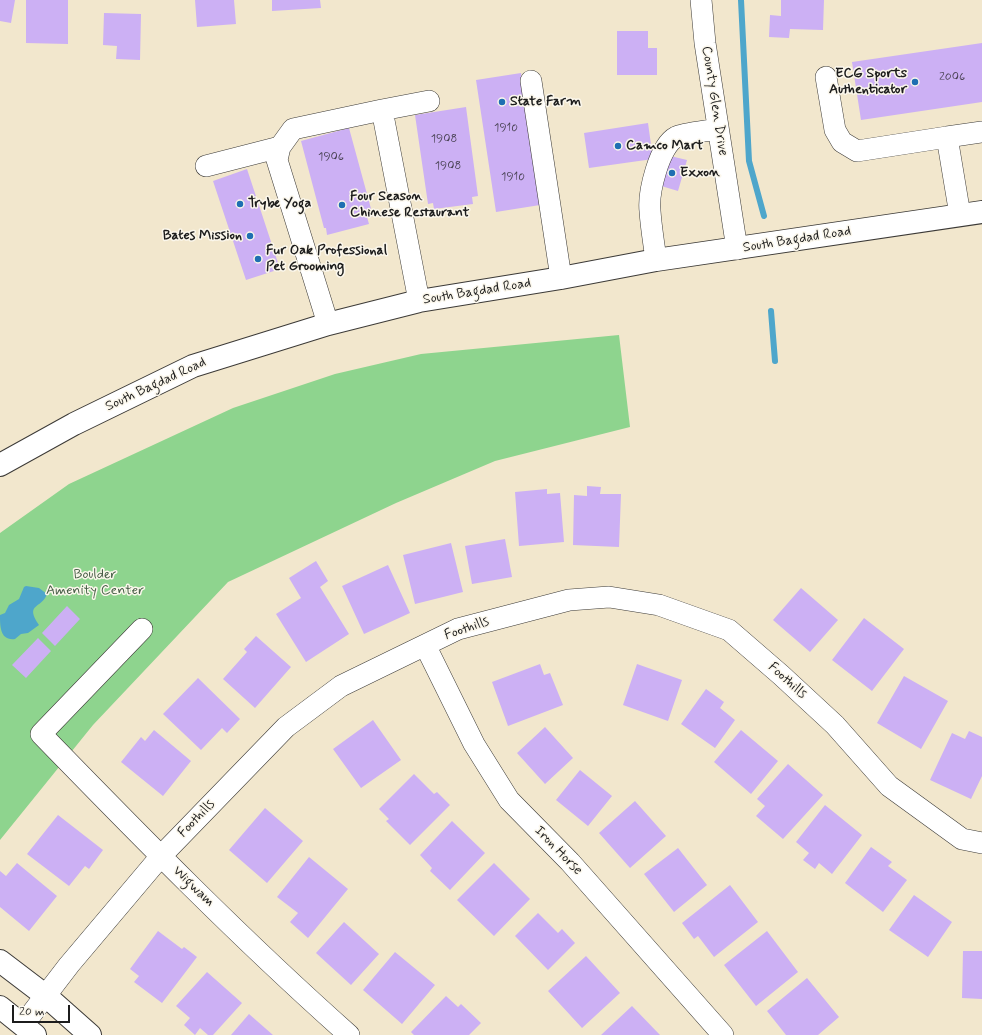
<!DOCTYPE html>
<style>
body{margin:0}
#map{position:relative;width:982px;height:1035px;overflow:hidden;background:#f2e7cd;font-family:Mynerve,sans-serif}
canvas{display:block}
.scale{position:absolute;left:12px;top:1005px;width:58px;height:18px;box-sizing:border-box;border:2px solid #1c1c1c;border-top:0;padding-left:5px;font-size:12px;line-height:14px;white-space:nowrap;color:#1c1c1c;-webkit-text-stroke:3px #fbf7ec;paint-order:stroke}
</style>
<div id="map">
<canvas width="982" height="1035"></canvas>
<div class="scale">20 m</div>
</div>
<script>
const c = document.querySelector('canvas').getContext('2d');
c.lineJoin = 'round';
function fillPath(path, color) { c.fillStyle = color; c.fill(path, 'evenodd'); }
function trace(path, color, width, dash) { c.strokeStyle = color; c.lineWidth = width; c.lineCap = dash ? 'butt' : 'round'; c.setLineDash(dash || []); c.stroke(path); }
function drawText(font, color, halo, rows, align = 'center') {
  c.font = font + ' Mynerve,sans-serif'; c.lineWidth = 3; c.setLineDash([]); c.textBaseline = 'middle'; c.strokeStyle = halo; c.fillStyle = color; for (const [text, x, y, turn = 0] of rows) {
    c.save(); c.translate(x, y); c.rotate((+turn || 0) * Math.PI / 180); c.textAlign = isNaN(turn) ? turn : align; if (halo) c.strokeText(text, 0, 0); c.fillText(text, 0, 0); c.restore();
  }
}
fillPath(new Path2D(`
 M619,335L630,427L495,461L396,503L228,582L93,725L0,840V533L69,484L233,408L335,374L421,354Z`), '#8ed48e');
fillPath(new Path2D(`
 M26,586L39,588L47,594C42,609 24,603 39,625L28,633L21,634L15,639C0,641 0,626 0,615L5,613L9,605L19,599L24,587Z`), '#4ea6cb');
trace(new Path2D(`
 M741,0L749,161L764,216
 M771,311L775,361`), '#4ea6cb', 6);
fillPath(new Path2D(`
 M0,0H15L11,23L0,21Z
 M26,0H68V44L26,43Z
 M195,0H234L236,24L197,27Z
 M272,0H320L321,8L272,11Z
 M781,0H824L823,30L790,29L789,38L769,37L770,15L781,16Z
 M104,13L141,14L140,60L116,59L117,46L103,45Z
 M617,31H648V48H657V75H617Z
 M982,43V102L861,120L852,62Z
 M521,73L540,205L496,212L476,80Z
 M466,107L478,196L472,197L473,204L434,209L433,203L428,204L415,115Z
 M648,123L653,159L589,168L584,133Z
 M349,128L373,216L367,217L369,224L327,235L326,228H324L301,141Z
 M666,155L687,160L678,191L658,185Z
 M247,169L280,269L246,280L213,181Z
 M587,486L601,487L600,494H621L619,547L573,545L574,495L587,496Z
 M547,489V494L560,493L564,542L519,546L515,492Z
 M505,539L512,577L472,584L465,546Z
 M451,543L463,592L415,604L403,555Z
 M316,561L328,581L320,587L349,634L306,662L276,614L301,598L289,578Z
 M388,565L410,613L364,634L342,586Z
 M801,588L838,620L810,652L773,620Z
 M67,606L80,619L55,646L42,633Z
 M864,618L904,649L872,691L832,660Z
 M256,636L291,667L255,708L223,679L247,652L244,649Z
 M38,638L51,651L26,678L12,665Z
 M540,664L544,675L550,673L563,705L508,726L492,682Z
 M637,664L682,680L668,721L623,705Z
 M904,676L948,701L921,749L877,723Z
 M198,678L240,719L227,733L222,728L201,750L163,714Z
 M706,689L724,702L720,708L735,720L715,748L681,724Z
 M373,720L401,760L361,788L333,749Z
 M545,727L573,758L545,784L517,753Z
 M154,730L191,761L163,796L121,762L141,737L145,741Z
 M741,730L778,761L751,794L714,762Z
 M969,731L982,737V776L971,799L930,780L952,733L965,739Z
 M788,764L823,795L783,839L756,816L765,806L757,799Z
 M580,770L612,796L588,826L556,800Z
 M414,774L434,794L437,792L450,805L410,845L386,821L389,819L379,809Z
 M635,801L666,836L630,868L599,833Z
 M825,805L862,835L832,874L819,863L815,869L803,860L809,853L796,842Z
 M265,808L303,841L267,883L229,850Z
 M58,815L103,850L89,869L85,866L69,886L27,854Z
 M452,821L485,853L450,890L430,871L432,868L420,855Z
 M871,847L892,862L888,866L907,880L883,912L845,883Z
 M678,848L707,885L674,912L644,874Z
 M309,857L348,889L308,938L290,922L298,913L277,897Z
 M17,863L57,896L29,931L0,907V871L6,876Z
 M494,863L530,899L494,936L457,900Z
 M730,885L758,922L714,957L698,936L694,939L682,923Z
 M914,895L952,922L928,957L889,930Z
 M538,913L558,933L562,929L575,943L548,970L515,936Z
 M344,922L379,954L351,985L316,953Z
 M158,931L182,949L184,947L197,957L162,1003L134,982L139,976L130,969Z
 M767,931L798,972L756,1006L724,965Z
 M963,951H982V999L962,998Z
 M395,952L435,985L402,1024L363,990Z
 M586,956L620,993L582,1028L548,991Z
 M207,972L242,1003L213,1035H208L200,1028L195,1035L184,1025L190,1018L176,1006Z
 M807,978L839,1017L818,1035H786L767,1011Z
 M446,996L458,1007L461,1004L481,1023L469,1035H414L411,1032Z
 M632,1006L660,1035H601Z
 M249,1014L273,1035H231Z`), '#ccb0f4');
const minor = new Path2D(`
 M701,0L705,43L737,249
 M826,77L835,130L842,142L857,151L947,137
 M531,81L561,278
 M382,110L429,101
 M206,166L280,147
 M960,215L947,137L982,132
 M656,260C654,244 651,227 650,211C648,193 659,146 676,137C684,133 708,131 718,129
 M328,324L277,160L280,147L293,129L382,110L419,301
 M142,629L41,734C141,837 242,940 349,1035
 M425,645L474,744L509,800L570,862L723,1035
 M23,1025L69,965L161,856L286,727L341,686L458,629L569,600L609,597L659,605L729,630L781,675L835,725L889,786L962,839L982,843`);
const major = new Path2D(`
 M0,465L74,424L193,366L328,324L419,301L561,278L656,260L982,212
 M0,961L46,996L90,1035
 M0,1007L35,1035`);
trace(minor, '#3c3a37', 22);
trace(major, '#3c3a37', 24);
trace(minor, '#fff', 21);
trace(major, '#fff', 22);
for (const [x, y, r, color] of [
 [915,82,4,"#1f6fb2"],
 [502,102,4,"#1f6fb2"],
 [618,146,4,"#1f6fb2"],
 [672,173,4,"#1f6fb2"],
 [240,204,4,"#1f6fb2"],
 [342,205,4,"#1f6fb2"],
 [250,236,4,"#1f6fb2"],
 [258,259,4,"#1f6fb2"]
]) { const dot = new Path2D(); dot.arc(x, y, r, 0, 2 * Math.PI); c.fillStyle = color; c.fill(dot); trace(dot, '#fbf7ec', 1.5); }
drawText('12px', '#484152', null, [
 ["2006",952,77],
 ["1910",506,128],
 ["1908",444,139],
 ["1906",331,157],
 ["1908",448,166],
 ["1910",513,177]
]);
drawText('bold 14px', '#1c1c1c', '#fbf7ec', [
 ["ECG Sports",907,74,"right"],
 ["Authenticator",907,90,"right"],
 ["State Farm",510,102],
 ["Camco Mart",626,146],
 ["Exxon",680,173],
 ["Four Season",350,197],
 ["Chinese Restaurant",350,213],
 ["Trybe Yoga",248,204],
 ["Bates Mission",242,236,"right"],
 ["Fur Oak Professional",266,251],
 ["Pet Grooming",266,267]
], 'left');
drawText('14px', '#1c1c1c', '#fbf7ec', [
 ["County Glen Drive",714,101,81],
 ["South Bagdad Road",797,240,-9],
 ["South Bagdad Road",477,292,-9],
 ["South Bagdad Road",156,385,-25],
 ["Foothills",467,629,-19],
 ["Foothills",787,681,42],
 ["Foothills",197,819,-46],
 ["Iron Horse",558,851,46],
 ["Wigwam",193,887,44]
]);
drawText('14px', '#445c44', '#fbf7ec', [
 ["Boulder",95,575],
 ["Amenity Center",95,591]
]);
</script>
